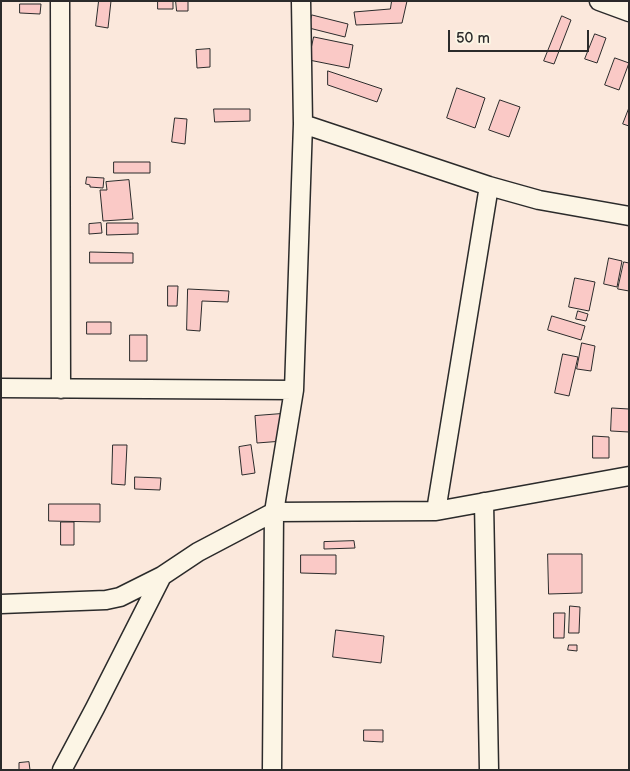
<!DOCTYPE html>
<style>
body{margin:0}
#map{position:relative;width:630px;height:771px;overflow:hidden;background:#fbe8dc;font-family:"Balsamiq Sans",sans-serif}
canvas{display:block}
.frame{position:absolute;inset:0;border:2px solid #2b2b2b;pointer-events:none}
.scale{position:absolute;left:448px;top:30px;width:141px;height:22px;box-sizing:border-box;border:2px solid #2b2b2b;border-top:0;padding-left:6px;font-size:15px;line-height:18px;white-space:nowrap;color:#2b2b2b;-webkit-text-stroke:4px #fcf5e5;paint-order:stroke}
</style>
<div id="map">
<canvas width="630" height="771"></canvas>
<div class="frame"></div>
<div class="scale">50 m</div>
</div>
<script>
const c = document.querySelector('canvas').getContext('2d');
c.lineJoin = 'round';
function fillPath(path, color) { c.fillStyle = color; c.fill(path, 'evenodd'); }
function trace(path, color, width, dash) { c.strokeStyle = color; c.lineWidth = width; c.lineCap = dash ? 'butt' : 'round'; c.setLineDash(dash || []); c.stroke(path); }
const building = new Path2D(`
 M99,1H111L108,28L96,26Z
 M158,1H173V9H158Z
 M176,1H188V11H177Z
 M392,1H407L402,23L356,25L354,12L390,9Z
 M20,4H41L40,14L20,13Z
 M312,15L348,24L345,37L309,28Z
 M562,16L571,20L554,64L544,61Z
 M595,34L606,38L597,63L585,59Z
 M314,37L353,45L349,68L309,60Z
 M210,49V67L197,68L196,50Z
 M615,58L629,63L619,90L605,85Z
 M328,71L382,89L377,102L328,85Z
 M457,88L485,98L475,128L447,118Z
 M500,100L520,107L509,137L489,130Z
 M629,108V126L623,124Z
 M214,109H250V121L215,122Z
 M175,118L187,119L185,144L172,142Z
 M114,162H150V173H114Z
 M87,177L104,178L103,188L90,187V185L86,184Z
 M129,180L133,219L103,221L100,190H107L106,182Z
 M101,223L102,233L89,234V224Z
 M107,223H138V234L107,235Z
 M90,252L133,253V263H90Z
 M609,258L622,261L617,287L604,284Z
 M624,262L629,263V291L618,289Z
 M575,278L595,282L589,311L569,307Z
 M168,286H178L177,306H168Z
 M188,289L229,291L228,302L202,301L200,331L187,330Z
 M578,311L588,314L586,321L576,319Z
 M552,316L585,326L581,340L548,330Z
 M87,322H111V334H87Z
 M130,335H147V361H130Z
 M582,343L595,346L591,371L577,369Z
 M563,354L578,357L569,396L555,393Z
 M612,408L629,409V432L611,431Z
 M281,414L283,441L257,443L255,416Z
 M593,436L609,437V458H593Z
 M113,445H127L125,485L112,484Z
 M251,445L255,473L242,475L239,447Z
 M135,477L161,478L160,490L135,489Z
 M49,504H100V522L49,521Z
 M61,522H74V545H61Z
 M354,541L355,548L324,549V542Z
 M548,554H582V593L549,594Z
 M301,555H336V574L301,573Z
 M570,606L580,607L579,633H569Z
 M554,613H565L564,638H554Z
 M336,630L384,636L381,663L333,657Z
 M569,645H577V651L568,650Z
 M364,730H383V742L364,741Z
 M29,762L30,770H19V763Z`);
fillPath(building, '#fac9c6');
trace(building, '#2b2b2b', 1);
const minor = new Path2D(`
 M60,1L61,389
 M599,1L629,12
 M303,124L489,186L539,200L629,216
 M1,388L294,390
 M484,502L489,770
 M436,511L489,186
 M1,604L106,600L120,597L162,576L198,552L274,512L436,511L629,476
 M62,770L95,708L162,576
 M272,770L274,512L294,390L303,124L301,1`);
trace(minor, '#2b2b2b', 21);
trace(minor, '#fcf5e5', 18);
</script>
